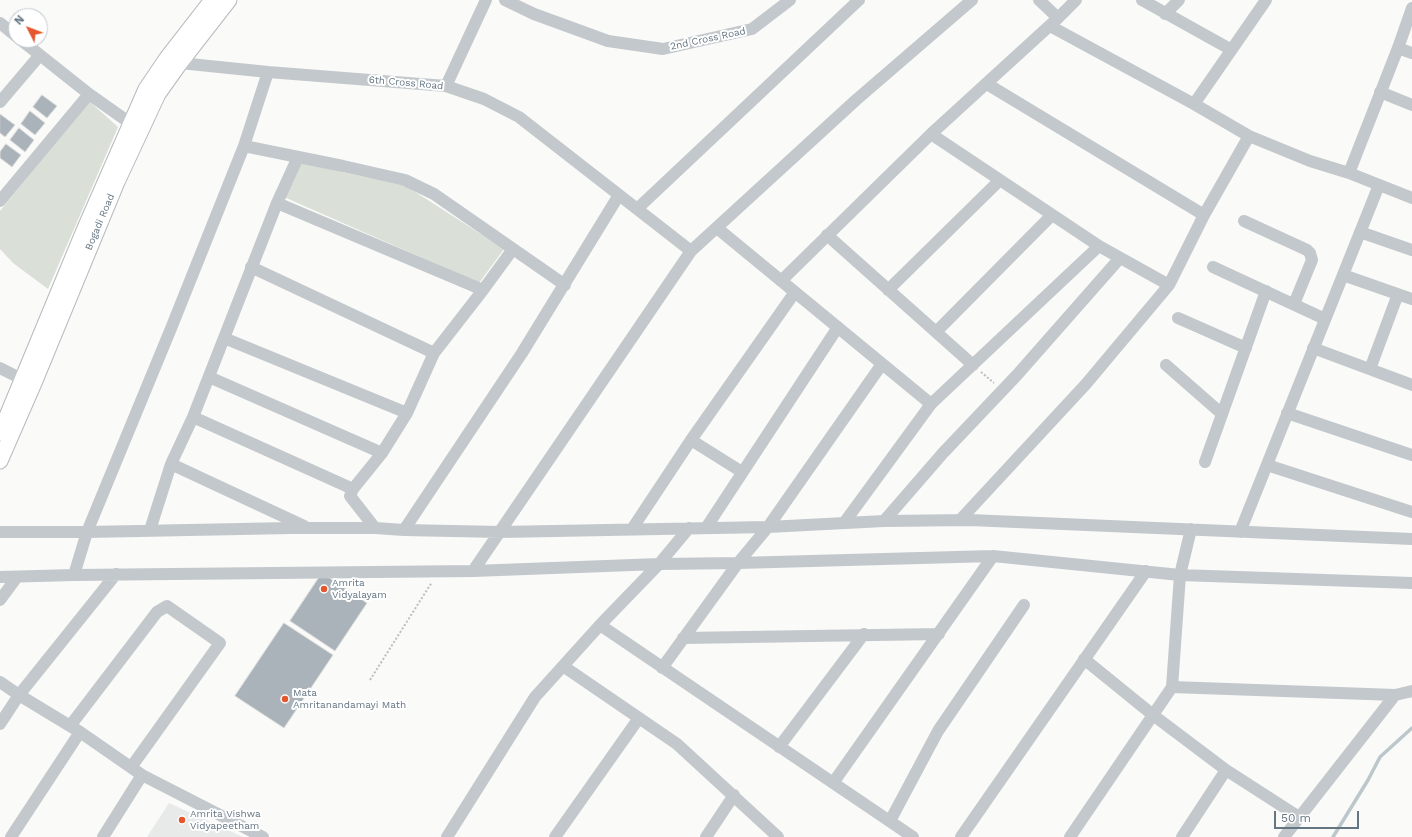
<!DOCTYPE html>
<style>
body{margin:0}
#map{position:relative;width:1412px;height:837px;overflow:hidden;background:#fafaf8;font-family:"Work Sans",sans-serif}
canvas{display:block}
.north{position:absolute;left:8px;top:8px;width:40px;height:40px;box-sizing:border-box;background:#fff;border:1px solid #c1c8cd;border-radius:50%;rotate:312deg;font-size:11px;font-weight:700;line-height:16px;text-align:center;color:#657683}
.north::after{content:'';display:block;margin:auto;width:14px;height:18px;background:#e4572e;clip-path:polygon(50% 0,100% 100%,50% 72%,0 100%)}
.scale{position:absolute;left:1274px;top:811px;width:85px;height:18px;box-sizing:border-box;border:2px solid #657683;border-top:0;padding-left:5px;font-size:12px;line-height:14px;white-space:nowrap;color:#657683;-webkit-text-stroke:3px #fff;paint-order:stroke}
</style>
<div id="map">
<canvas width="1412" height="837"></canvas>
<div class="north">N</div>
<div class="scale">50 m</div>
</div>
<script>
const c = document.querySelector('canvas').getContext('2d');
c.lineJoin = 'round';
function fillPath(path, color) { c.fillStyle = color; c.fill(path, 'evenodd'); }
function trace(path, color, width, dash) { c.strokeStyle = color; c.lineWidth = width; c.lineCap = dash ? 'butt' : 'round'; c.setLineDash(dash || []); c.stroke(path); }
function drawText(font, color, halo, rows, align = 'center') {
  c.font = font + ' "Work Sans",sans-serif'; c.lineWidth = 4; c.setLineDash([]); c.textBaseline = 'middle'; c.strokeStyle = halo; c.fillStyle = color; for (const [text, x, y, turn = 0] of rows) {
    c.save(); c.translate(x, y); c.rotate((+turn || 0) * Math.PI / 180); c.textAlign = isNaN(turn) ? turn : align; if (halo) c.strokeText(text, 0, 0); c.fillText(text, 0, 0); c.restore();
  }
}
fillPath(new Path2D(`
 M169,803L243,837H147Z`), '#e8e9e9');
fillPath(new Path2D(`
 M89,101L118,127L48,289L13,263L0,249V211Z
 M301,163L406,186L504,249L479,283L284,197Z`), '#dadfd7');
trace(new Path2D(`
 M1333,837L1368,780L1380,757L1412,728`), '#bbc7cb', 3.5);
const building = new Path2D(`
 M42,95L57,106L47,118L33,107Z
 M30,111L45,123L35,135L21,124Z
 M0,114L15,125L5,137L0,133Z
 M19,128L34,140L25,152L10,140Z
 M6,144L21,155L12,167L0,158V152Z
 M322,573L367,603L335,651L290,621Z
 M284,623L333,655L284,728L235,696Z`);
fillPath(building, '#aab3b9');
trace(building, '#dcdcda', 1);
const major = new Path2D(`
 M0,433L85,228L146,89L167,58L212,0
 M0,461L34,383L117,182L158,94L180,63L229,0`);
trace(major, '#b5babe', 17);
trace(new Path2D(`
 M981,372L994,383
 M370,680L432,582`), '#bbbfc2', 2, [2, 2]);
trace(new Path2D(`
 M505,0L534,14L608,41L663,49L752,29L790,0
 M1039,0L1058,18L1076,0
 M1142,0L1230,49
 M1165,14L1179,0
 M0,23L16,36
 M1050,26L1194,104L1249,136L1310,161L1349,173L1412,198
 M21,40L89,94
 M1398,48L1412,53
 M174,61L180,63L268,72L446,86L484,99L519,117L691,251
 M987,84L1204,215
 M446,86L486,0
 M1380,92L1412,105
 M0,102L40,55
 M1194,104L1266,0
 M931,134L1099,246L1169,285
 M244,146L343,166L405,180L434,194L565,285
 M1349,173L1398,48L1412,8
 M0,201L89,94L130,123
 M277,203L298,157
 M637,209L859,0
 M1244,221L1307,250L1310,253L1312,260L1294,304
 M717,228L931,404
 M1360,232L1412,250
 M827,235L973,365
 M251,267L434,353
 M1213,267L1325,319
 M1343,275L1412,299
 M781,281L931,134L1058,18
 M888,290L1000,180
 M1178,318L1246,348
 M936,332L1052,215
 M224,338L407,413
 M1313,348L1412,385
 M1166,365L1222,414
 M0,368L22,379
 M1370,369L1398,294
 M209,377L382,453
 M1287,413L1412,455
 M193,417L353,489
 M691,440L742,472
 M1205,462L1266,291
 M171,464L304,526
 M1267,465L1412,512
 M960,520L1086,384L1169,285L1204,215L1249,136
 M884,521L943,453L1017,375L1120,258
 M844,523L931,404L1099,246
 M375,528L350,496L353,489L382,453L407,413L434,353L483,290L513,249
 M706,528L838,327
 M632,529L691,440L795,292
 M150,530L171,464L193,417L277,203L483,290
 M404,530L522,353L619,195
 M0,532H87L291,528H375L404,530L500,532L768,527L884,521L970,520L1412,539
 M1240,532L1379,185
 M473,571L691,251L856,100L972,0
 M74,575L87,532L172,326L244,146L268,72
 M0,577L74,575L473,571L659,564L738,563L993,556L1180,575L1412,583
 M0,600L17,577
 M600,625L913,837
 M683,638L939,634
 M1084,659L1153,715L1226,770L1299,817
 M563,666L677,744L778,837
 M662,668L738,563L768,527L882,364
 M0,682L19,695L80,732L142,775L263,837
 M1172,687L1395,695L1412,691
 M0,724L19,695L116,574
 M70,726L157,612L167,606L220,643L132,766
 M779,747L864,634
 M833,783L993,556
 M890,821L938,731L1024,605
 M11,837L80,732
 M103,837L142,775
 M447,837L535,697L600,625L659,564L689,528
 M555,837L639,718
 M706,837L734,795
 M961,837L1146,571
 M1070,837L1172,687L1180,575L1191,529
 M1182,837L1226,770
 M1284,837L1395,695`), '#c3c8cc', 12);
trace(major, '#fff', 15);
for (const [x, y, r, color] of [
 [324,589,4,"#e4572e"],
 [285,699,4,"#e4572e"],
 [182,820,4,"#e4572e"]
]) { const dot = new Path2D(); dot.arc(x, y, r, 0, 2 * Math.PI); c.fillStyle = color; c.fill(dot); trace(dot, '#fff', 1.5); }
drawText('10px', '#657683', '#fff', [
 ["2nd Cross Road",708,39,-12],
 ["6th Cross Road",406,83,5],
 ["Bogadi Road",100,222,-67]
]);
drawText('10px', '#657683', '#fff', [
 ["Amrita",332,583],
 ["Vidyalayam",332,595],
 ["Mata",293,693],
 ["Amritanandamayi Math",293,705],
 ["Amrita Vishwa",190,814],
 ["Vidyapeetham",190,826]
], 'left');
</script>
